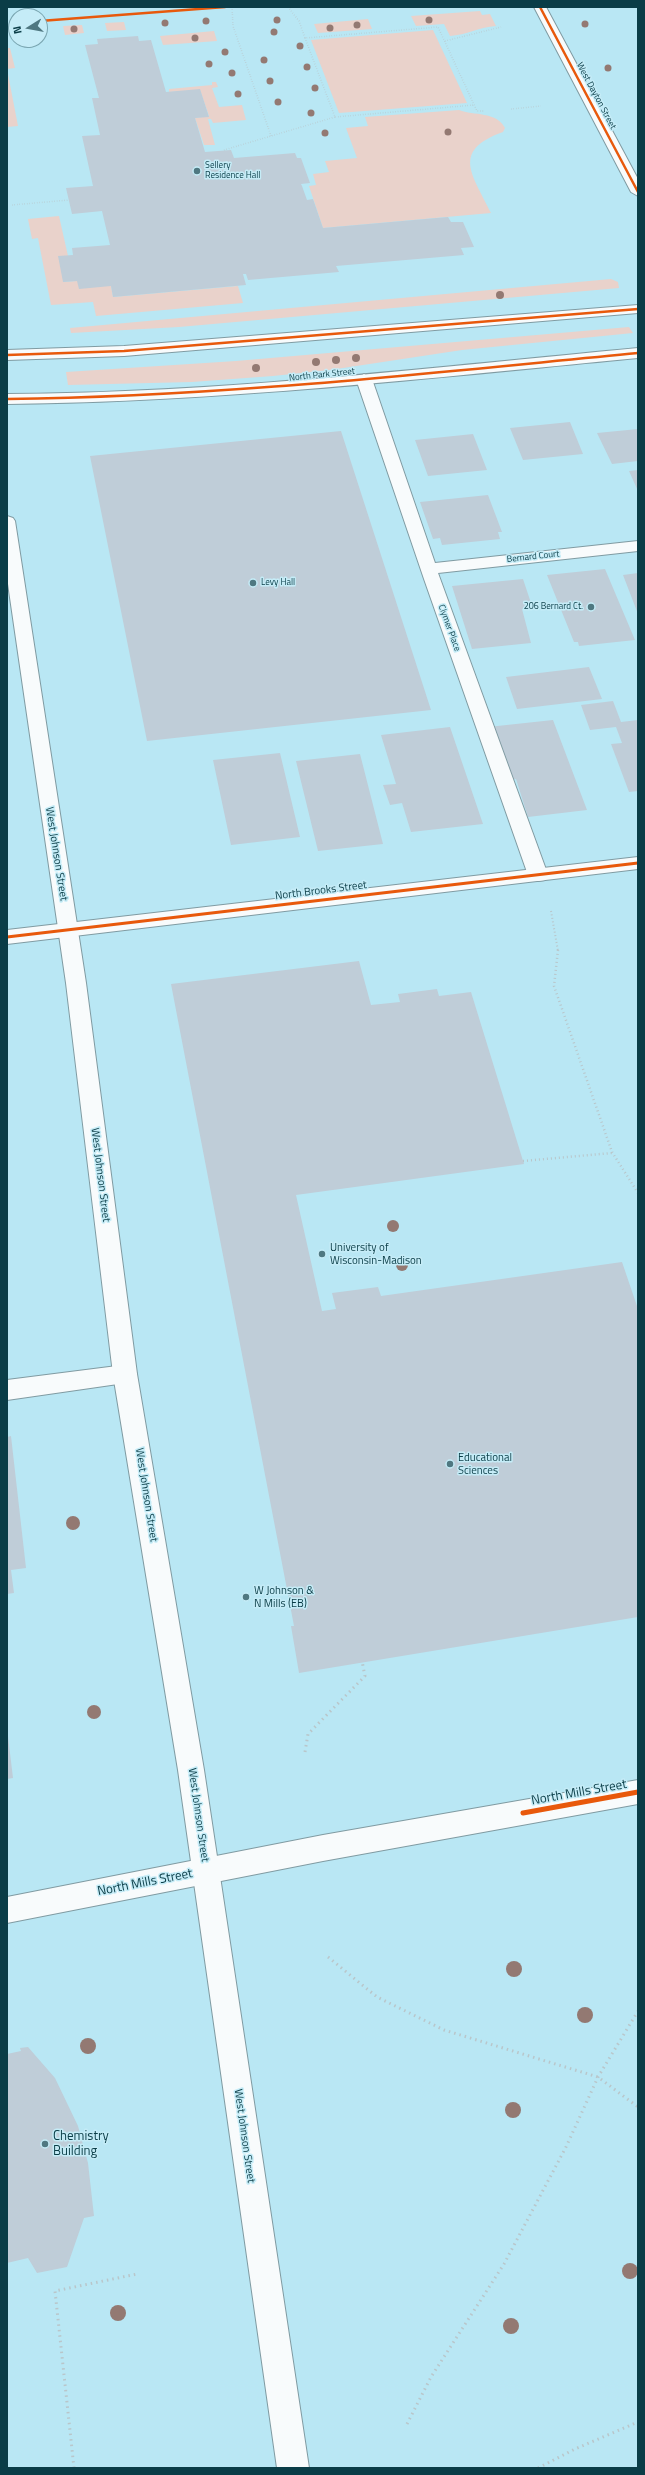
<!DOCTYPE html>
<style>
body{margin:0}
#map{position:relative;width:645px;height:2475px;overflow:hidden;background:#d0e6ec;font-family:"Titillium Web",sans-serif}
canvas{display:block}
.frame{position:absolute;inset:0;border:8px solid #0a3d47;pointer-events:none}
.north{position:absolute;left:8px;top:8px;width:40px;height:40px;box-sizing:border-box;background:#c5ecf7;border:1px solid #7aa6b1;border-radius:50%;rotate:259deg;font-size:11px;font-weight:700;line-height:16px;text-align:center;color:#0a3d47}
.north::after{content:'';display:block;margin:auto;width:14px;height:18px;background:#4f7881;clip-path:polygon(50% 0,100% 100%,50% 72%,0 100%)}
</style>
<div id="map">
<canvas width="645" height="2475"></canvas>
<div class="frame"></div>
<div class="north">N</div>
</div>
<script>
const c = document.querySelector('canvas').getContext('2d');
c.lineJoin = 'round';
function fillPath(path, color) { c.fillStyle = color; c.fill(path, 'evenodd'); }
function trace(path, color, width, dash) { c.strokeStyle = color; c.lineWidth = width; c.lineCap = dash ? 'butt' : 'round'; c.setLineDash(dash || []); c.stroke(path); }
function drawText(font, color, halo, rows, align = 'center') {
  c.font = font + ' "Titillium Web",sans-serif'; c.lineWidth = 3; c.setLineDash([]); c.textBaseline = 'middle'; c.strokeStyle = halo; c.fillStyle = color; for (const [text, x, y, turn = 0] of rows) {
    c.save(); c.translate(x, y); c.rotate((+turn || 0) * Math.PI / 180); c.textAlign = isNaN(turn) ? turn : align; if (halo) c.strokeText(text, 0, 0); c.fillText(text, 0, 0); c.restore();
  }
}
fillPath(new Path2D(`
 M7,7H638V2468H7ZM16,16H40V40H16Z`), '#b9e7f4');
fillPath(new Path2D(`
 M480,11L482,15L490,14L496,26C480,27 466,35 450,36L444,24L416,26L411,16Z
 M368,19L372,29L318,33L314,24Z
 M124,22L126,30L107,31L105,23Z
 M82,25L84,33L65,35L63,26Z
 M433,30L467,103L339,113L311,40Z
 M214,31L217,41L163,45L160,36Z
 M7,48H10L15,68L7,69L18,126L7,127Z
 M212,82H216L218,87L212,88L219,107L242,105L246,120L213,123L211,119H208L215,145H204L195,118L209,116L200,90L169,92V89L212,85Z
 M459,110C474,116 496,111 505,128L503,132C450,151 473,175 491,213L323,228L309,186L316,185L313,174L329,172L325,161L357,158L346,128L368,126L365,117Z
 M59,216L68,256L63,282L77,281L111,286L113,297L238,286L243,303L96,316L93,302L51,305L38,238L32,239L28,219Z
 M611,279L618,282L619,288L179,327L71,333L70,328Z
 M629,327L633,333L462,350L330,370L273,376L192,382L68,385L66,372L236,361Z`), '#e9d2cb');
fillPath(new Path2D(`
 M138,36L139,41L151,40L166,92L200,89L209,117L195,118L205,152L231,150L234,158L295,153L297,158H301L310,183L301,184L302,186L307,200L313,199L323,228L448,217L451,222H463L474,247L461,248L464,255L336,266L339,272L248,280L246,274H243L246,285L113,297L111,286L79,289L77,281L63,282L58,256L73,255L72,248L110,245L102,211L72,214L66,188L93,186L82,136L100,135L92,98H99L85,45L98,44L97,39Z
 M570,422L583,454L523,460L510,428Z
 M638,429V461L612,464L597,433Z
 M341,431L431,710L147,741L90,456Z
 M473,434L487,470L428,476L415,440Z
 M638,470V491L629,471Z
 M488,495L502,532H498L500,539L442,545L440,538L433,539L420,502Z
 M605,569L635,640L579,646L578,642H574L547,575Z
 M638,573V614L623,575Z
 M523,579L533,609H522L531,643L472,649L452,586Z
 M589,667L602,699L517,709L506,677Z
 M613,701L621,722L638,720V791L629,792L611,744L622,743L616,727L590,730L581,705Z
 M553,720L587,810L528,817L516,779L507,781L488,727Z
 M450,727L483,824L411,832L402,803L390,805L383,785L396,784L381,735Z
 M280,753L300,837L231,845L213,760Z
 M360,754L383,844L318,851L296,761Z
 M359,961L371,1005L400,1002L398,994L437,989L439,996L471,992L524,1164L296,1195L322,1311L336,1309L332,1293L378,1287L381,1296L622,1262L638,1309V1617L299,1673L291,1626H294L171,984Z
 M11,1436L26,1568L11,1570L14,1593L7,1594V1437Z
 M7,1728L13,1778L7,1779Z
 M28,2047L55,2078L78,2126L88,2163L94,2216L84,2218L67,2267L37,2273L28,2258L7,2263V2054L21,2051L20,2048Z`), '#bfcdd8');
const service = new Path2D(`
 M364,374L372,379L435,563L638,541V551L438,573L548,875L545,880L538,881L531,880L528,875L424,579L356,379Z
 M125,1365L133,1367L137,1374L133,1381L125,1383L7,1400V1380Z`);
const minor = new Path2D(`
 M638,857V869L7,944V930Z`);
const tertiary = new Path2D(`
 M534,7H546L638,179V196L631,192Z
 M638,1780V1804L323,1861L7,1923V1897L323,1835Z`);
const primary = new Path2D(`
 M638,305V313L124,356L7,360V350L124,346Z
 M638,348V358C428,378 218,402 7,404V394C218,393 428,368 638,348Z
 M7,516L13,518L15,521L86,983L137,1374L204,1770L309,2468H277L178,1770L113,1374L66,983L7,577Z`);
trace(service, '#809ba2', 2);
trace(minor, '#809ba2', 2);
trace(tertiary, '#809ba2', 2);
trace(primary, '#809ba2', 2);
trace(new Path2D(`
 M232,7L233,26L271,136
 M288,7L299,21L305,38L438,27L477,111H485
 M305,38L335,117L474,105
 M445,41L501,27
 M511,109L541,106
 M224,150L335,117
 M12,205L69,200`), '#b9c6ca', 1.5, [0.5, 2]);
trace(new Path2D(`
 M551,911L558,951`), '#b9c6ca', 2, [1, 2.5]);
trace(new Path2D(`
 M558,950L554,986L612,1152L638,1193
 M523,1161L612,1153`), '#b9c6ca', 2.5, [1, 3]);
trace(new Path2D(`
 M305,1752L308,1734L365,1676L362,1661
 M328,1957L377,1997L444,2030L598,2077L638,2107
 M407,2424L431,2377L504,2264L566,2147L598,2077L638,2011
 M74,2468L55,2291L137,2274
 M538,2468L575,2449L638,2422`), '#b9c6ca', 3, [1.5, 4]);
fillPath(service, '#f8fbfc');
fillPath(minor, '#f8fbfc');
fillPath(tertiary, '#f8fbfc');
fillPath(primary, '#f8fbfc');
trace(new Path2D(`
 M540,7L638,192
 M40,21L225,7
 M7,355L124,351L638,309
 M7,399C218,397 428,373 638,353`), '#e8590c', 2.5);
trace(new Path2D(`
 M7,937L638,863`), '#e8590c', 3);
trace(new Path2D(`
 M523,1813L638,1792`), '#e8590c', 5);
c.fillStyle = '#937972';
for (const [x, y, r] of [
 [277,20,3.5],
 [429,20,3.5],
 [206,21,3.5],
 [165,23,3.5],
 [585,24,3.5],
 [357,25,3.5],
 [330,28,3.5],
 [74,29,3.5],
 [274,32,3.5],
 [195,38,3.5],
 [300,46,3.5],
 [225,52,3.5],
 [264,60,3.5],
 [209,64,3.5],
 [307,67,3.5],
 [608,68,3.5],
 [232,73,3.5],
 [270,81,3.5],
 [315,88,3.5],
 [238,94,3.5],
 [278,102,3.5],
 [311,113,3.5],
 [448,132,3.5],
 [325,133,3.5],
 [500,295,4],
 [356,358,4],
 [336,360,4],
 [316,362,4],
 [256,368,4],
 [393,1226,6],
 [402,1265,6],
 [73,1523,7],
 [94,1712,7],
 [514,1969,8],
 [585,2015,8],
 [88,2046,8],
 [513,2110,8],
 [630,2271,8],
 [118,2313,8],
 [511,2326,8]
]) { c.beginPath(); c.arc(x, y, r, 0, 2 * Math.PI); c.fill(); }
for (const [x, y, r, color] of [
 [197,171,4,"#4f7881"],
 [253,583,4,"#4f7881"],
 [591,607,4,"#4f7881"],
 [322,1254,4,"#4f7881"],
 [450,1464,4,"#4f7881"],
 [246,1597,4,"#4f7881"],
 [45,2144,4,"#4f7881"]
]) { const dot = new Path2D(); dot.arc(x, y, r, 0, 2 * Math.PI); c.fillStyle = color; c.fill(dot); trace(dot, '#c5ecf7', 1.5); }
drawText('9px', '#0a3d47', '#c5ecf7', [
 ["West Dayton Street",596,96,62],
 ["North Park Street",322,375,-6],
 ["Bernard Court",533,557,-6],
 ["Clymer Place",449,628,70]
]);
drawText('9px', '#0a3d47', '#c5ecf7', [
 ["Sellery",205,166],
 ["Residence Hall",205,176],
 ["Levy Hall",261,583],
 ["206 Bernard Ct.",583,607,"right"]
], 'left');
drawText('11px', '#0a3d47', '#c5ecf7', [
 ["West Johnson Street",56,854,81],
 ["North Brooks Street",321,891,-7],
 ["West Johnson Street",100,1175,83],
 ["West Johnson Street",146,1495,81],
 ["West Johnson Street",198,1815,82],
 ["West Johnson Street",244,2136,82]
]);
drawText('11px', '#0a3d47', '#c5ecf7', [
 ["University of",330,1248],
 ["Wisconsin-Madison",330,1261],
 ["Educational",458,1458],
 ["Sciences",458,1471],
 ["W Johnson &",254,1591],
 ["N Mills (EB)",254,1604]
], 'left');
drawText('13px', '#0a3d47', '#c5ecf7', [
 ["North Mills Street",579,1793,-10],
 ["North Mills Street",145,1883,-11]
]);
drawText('13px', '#0a3d47', '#c5ecf7', [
 ["Chemistry",53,2137],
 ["Building",53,2152]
], 'left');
</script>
